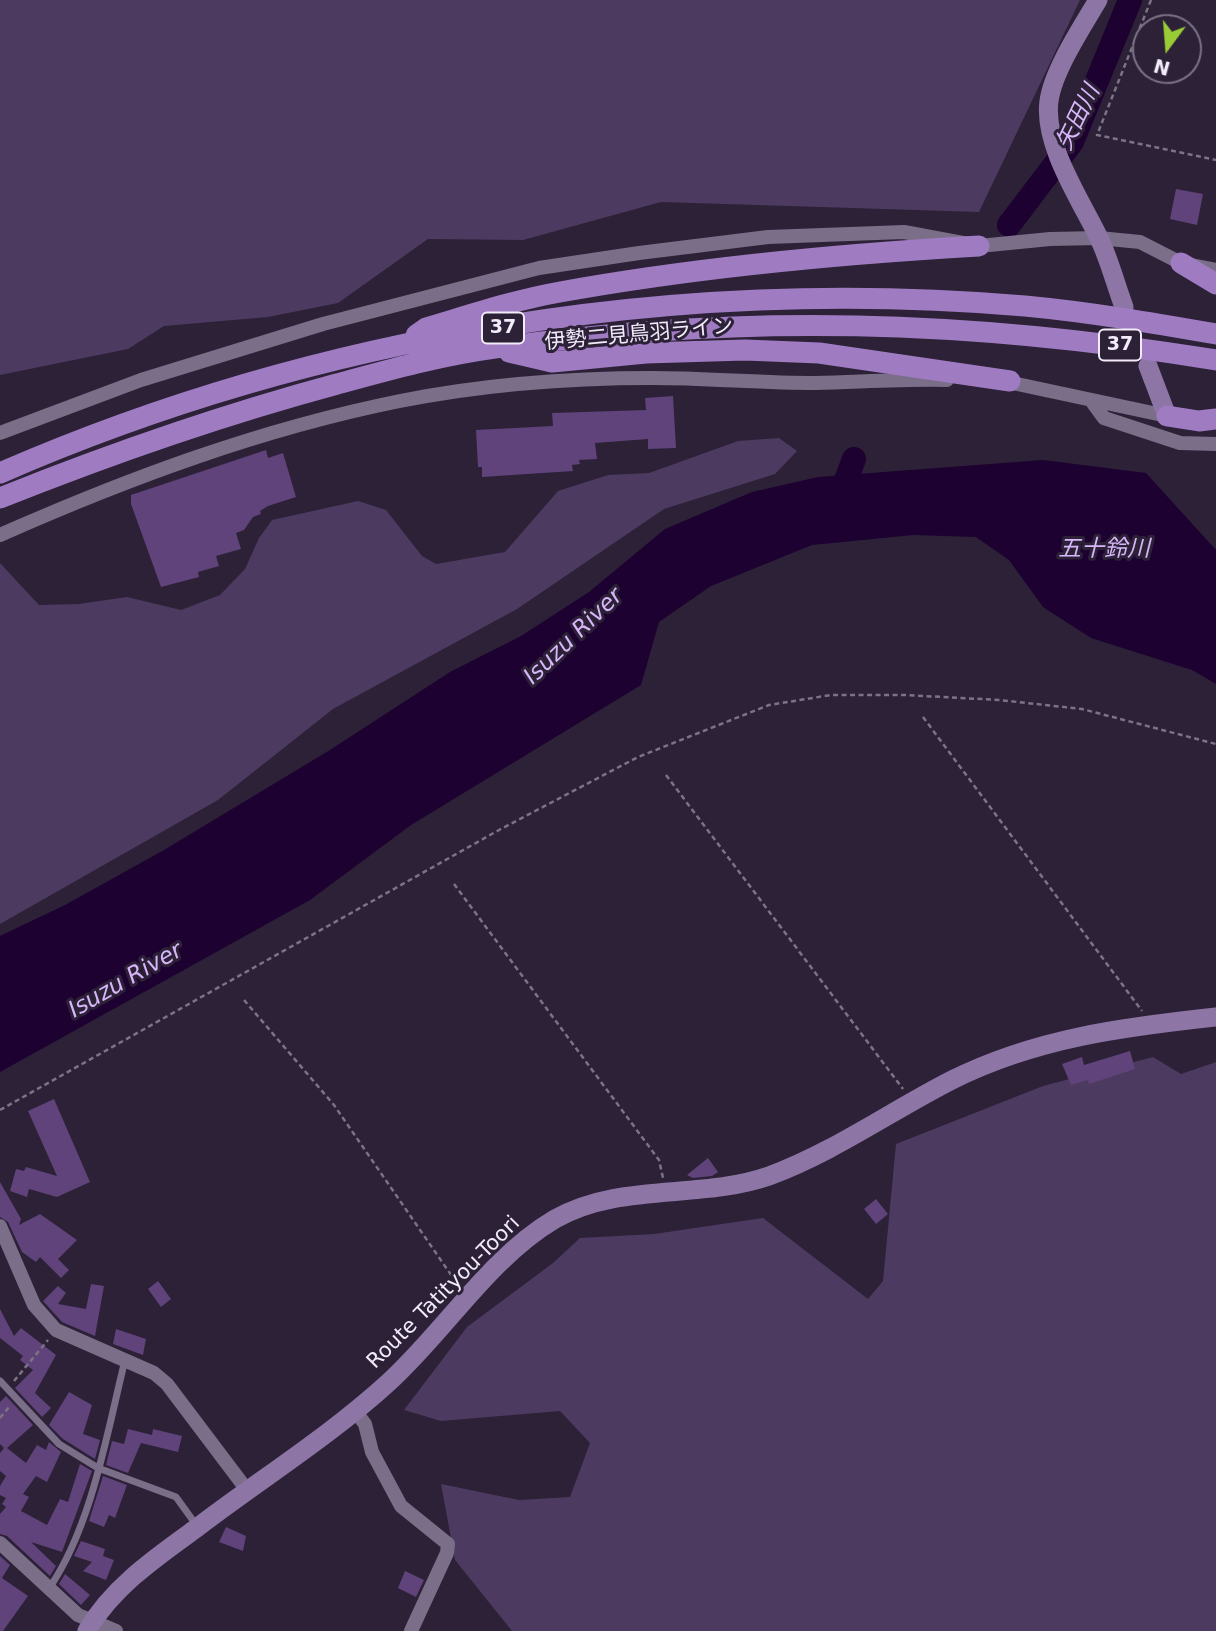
<!DOCTYPE html>
<meta charset="utf-8">
<style>
body{margin:0}
#map{position:relative;width:1216px;height:1631px;overflow:hidden;background:#2c2137;font-family:"DejaVu Sans",sans-serif}
canvas{display:block}
.north{position:absolute;left:1132px;top:14px;width:70px;height:70px;box-sizing:border-box;background:#2c2137;border:2px solid #7b7285;border-radius:50%;rotate:196deg;font-size:19px;font-weight:700;line-height:28px;text-align:center;color:#f2ebfa}
.north::after{content:'';display:block;margin:auto;width:24px;height:32px;background:#99cb36;clip-path:polygon(50% 0,100% 100%,50% 72%,0 100%)}
</style>
<div id="map">
<canvas width="1216" height="1631"></canvas>
<div class="north">N</div>
</div>
<script>
const c = document.querySelector('canvas').getContext('2d');
c.lineJoin = 'round';
function fillPath(path, color) { c.fillStyle = color; c.fill(path, 'evenodd'); }
function trace(path, color, width, dash) { c.strokeStyle = color; c.lineWidth = width; c.lineCap = dash ? 'butt' : 'round'; c.setLineDash(dash || []); c.stroke(path); }
function drawText(font, color, halo, rows, align = 'center') {
  c.font = font + ' "DejaVu Sans","Noto Sans JP",sans-serif'; c.lineWidth = 6; c.setLineDash([]); c.textBaseline = 'middle'; c.strokeStyle = halo; c.fillStyle = color; for (const [text, x, y, turn = 0] of rows) {
    c.save(); c.translate(x, y); c.rotate((+turn || 0) * Math.PI / 180); c.textAlign = isNaN(turn) ? turn : align; if (halo) c.strokeText(text, 0, 0); c.fillText(text, 0, 0); c.restore();
  }
}
fillPath(new Path2D(`
 M0,0H1080L979,212L661,202L523,240L428,239L338,303L268,317L164,326L128,349L0,375Z
 M779,438L797,451L775,474L664,509L517,609L333,709L218,800L0,924V563L39,605L79,604L127,597L181,610L220,595L245,569L259,538L272,520L358,501L386,510L422,556L436,564L505,552L558,491L608,475L649,473L738,441Z
 M1153,1057L1181,1074L1216,1062V1631H512L455,1560L441,1484L519,1500L570,1497L590,1443L560,1411L441,1421L404,1410L467,1327L553,1263L580,1238L654,1234L763,1218L868,1299L883,1281L896,1144L1043,1086Z`), '#4d3a60');
fillPath(new Path2D(`
 M1043,460L1146,473L1216,550V684L1192,670L1091,638L1043,607L1009,560L976,537L913,535L812,545L711,586L659,622L641,685L411,825L310,900L0,1072V936L65,905L164,850L330,750L450,672L521,636L589,592L665,529L752,492L818,477Z`), '#1d0131');
trace(new Path2D(`
 M1009,225L1072,142L1130,0
 M839,499L854,459`), '#1d0131', 24);
fillPath(new Path2D(`
 M1176,189L1203,194L1197,225L1170,219Z
 M673,396L676,448L648,449V439L595,443L597,459L579,460L580,464L572,465L573,471L482,477V467H478L476,430L553,426L552,413L646,410L645,398Z
 M266,450L268,458L283,453L296,497L268,506L260,511L261,514L253,517L244,530L236,533L241,549L216,556L219,566L198,572L199,577L161,587L131,504V495Z
 M1130,1051L1135,1069L1089,1084L1088,1080L1071,1085L1062,1064L1082,1057L1084,1065Z
 M54,1099L90,1182L57,1197L29,1189L27,1197L10,1191L16,1169L24,1171L26,1167L57,1176L28,1111Z
 M708,1158L718,1172L712,1176L693,1178L687,1175Z
 M0,1182L21,1219L19,1225L40,1214L77,1240L58,1259L69,1270L61,1278L40,1257L36,1262L22,1252L8,1222L0,1217Z
 M876,1199L888,1214L876,1224L864,1209Z
 M158,1281L171,1299L161,1307L148,1289Z
 M91,1284L104,1286L95,1336L62,1322L43,1301L58,1286L66,1293L58,1304L86,1309Z
 M0,1309L14,1336L21,1328L56,1355L35,1393L51,1408L42,1417L15,1388L33,1370L20,1360L23,1356L0,1338Z
 M116,1329L146,1339L143,1355L113,1344Z
 M69,1392L92,1405L83,1434L100,1440L95,1459L63,1439L49,1425Z
 M6,1396L33,1425L7,1448L26,1463L37,1445L46,1450L49,1442L61,1452L47,1482L36,1476L23,1494L29,1497L21,1511L47,1525L60,1499L68,1502L80,1464L92,1471L62,1552L31,1542L56,1566L50,1576L7,1536L0,1534V1514L6,1507L2,1504L6,1498L0,1495V1486L6,1476L0,1471V1453L4,1448L0,1444V1402Z
 M128,1429L152,1435L153,1429L182,1436L178,1452L141,1443L128,1473L106,1465L112,1441L124,1444Z
 M103,1476L127,1485L115,1518L109,1515L104,1527L89,1521Z
 M226,1527L246,1536L243,1551L219,1542Z
 M81,1541L105,1549L103,1556L114,1560L106,1580L83,1571L92,1562L74,1556Z
 M0,1556L10,1565L2,1578L28,1596L3,1631H0Z
 M405,1571L424,1580L416,1597L398,1588Z
 M65,1574L90,1595L81,1605L59,1584Z`), '#5f437a');
trace(new Path2D(`
 M1151,0L1097,135L1216,160
 M923,717L1142,1011
 M666,775L903,1089
 M454,884L659,1160L663,1178
 M244,1000L334,1105L458,1285
 M0,1110L499,830L638,757L769,705L831,695H905L999,700L1082,709L1216,744
 M14,1381L48,1340
 M0,1418L9,1407`), '#7c7386', 2.5, [5, 3.5]);
trace(new Path2D(`
 M0,1381L59,1444L98,1468L176,1497L197,1526
 M50,1587C92,1525 107,1433 125,1360`), '#7a6e88', 7);
trace(new Path2D(`
 M1003,381L1167,416
 M1093,403L1104,418L1180,443L1216,444
 M0,433L141,380L323,324L539,268L639,253L768,237L904,232L979,246L1050,239L1099,238L1140,242L1181,263L1216,270
 M0,535C129,478 261,429 400,401C481,385 569,378 652,378C706,378 761,383 816,383C860,382 903,379 947,380
 M0,1226L34,1305L56,1330L154,1373L167,1384L247,1490
 M355,1411L365,1424L372,1452L401,1506L448,1544L447,1553L411,1631
 M0,1543L78,1615L116,1631`), '#7a6e88', 14);
trace(new Path2D(`
 M1098,0C1082,27 1053,71 1049,101C1043,144 1080,199 1098,236C1109,258 1115,283 1124,307
 M1148,366L1167,416
 M87,1631C112,1587 158,1556 198,1527C261,1479 330,1436 389,1382C445,1331 489,1258 555,1219C620,1182 700,1200 769,1176C834,1152 891,1111 952,1080C1036,1038 1124,1027 1216,1017`), '#8d75a5', 19);
trace(new Path2D(`
 M1181,263L1216,284
 M416,335L426,328C470,315 515,300 560,292C698,267 839,254 979,246
 M509,352L552,362L646,353L745,350L819,353L1010,381
 M1167,416L1199,421L1216,419
 M0,473C319,334 678,276 1025,306C1089,312 1153,323 1216,334
 M0,498C110,454 222,415 337,384C388,370 442,355 495,348C742,313 971,320 1216,360`), '#9f7bc2', 21);
for (const [x, y, w] of [
 [503,328,42],
 [1120,345,42]
]) { const box = new Path2D(); box.roundRect(x - w / 2, y - 15.5, w, 31, 5); c.fillStyle = '#2c2137'; c.fill(box); trace(box, '#f2ebfa', 2); }
drawText('bold 19px', '#f2ebfa', null, [
 ["37",503,328],
 ["37",1120,345]
]);
drawText('21px', '#f2ebfa', '#2c2137', [
 ["伊勢二見鳥羽ライン",639,335,-5],
 ["Route Tatityou-Toori",444,1293,-45]
]);
drawText('italic 23px', '#d7b6f9', '#2c2137', [
 ["矢田川",1079,118,-64],
 ["五十鈴川",1104,550],
 ["Isuzu River",574,637,-44],
 ["Isuzu River",126,981,-30]
]);
</script>
